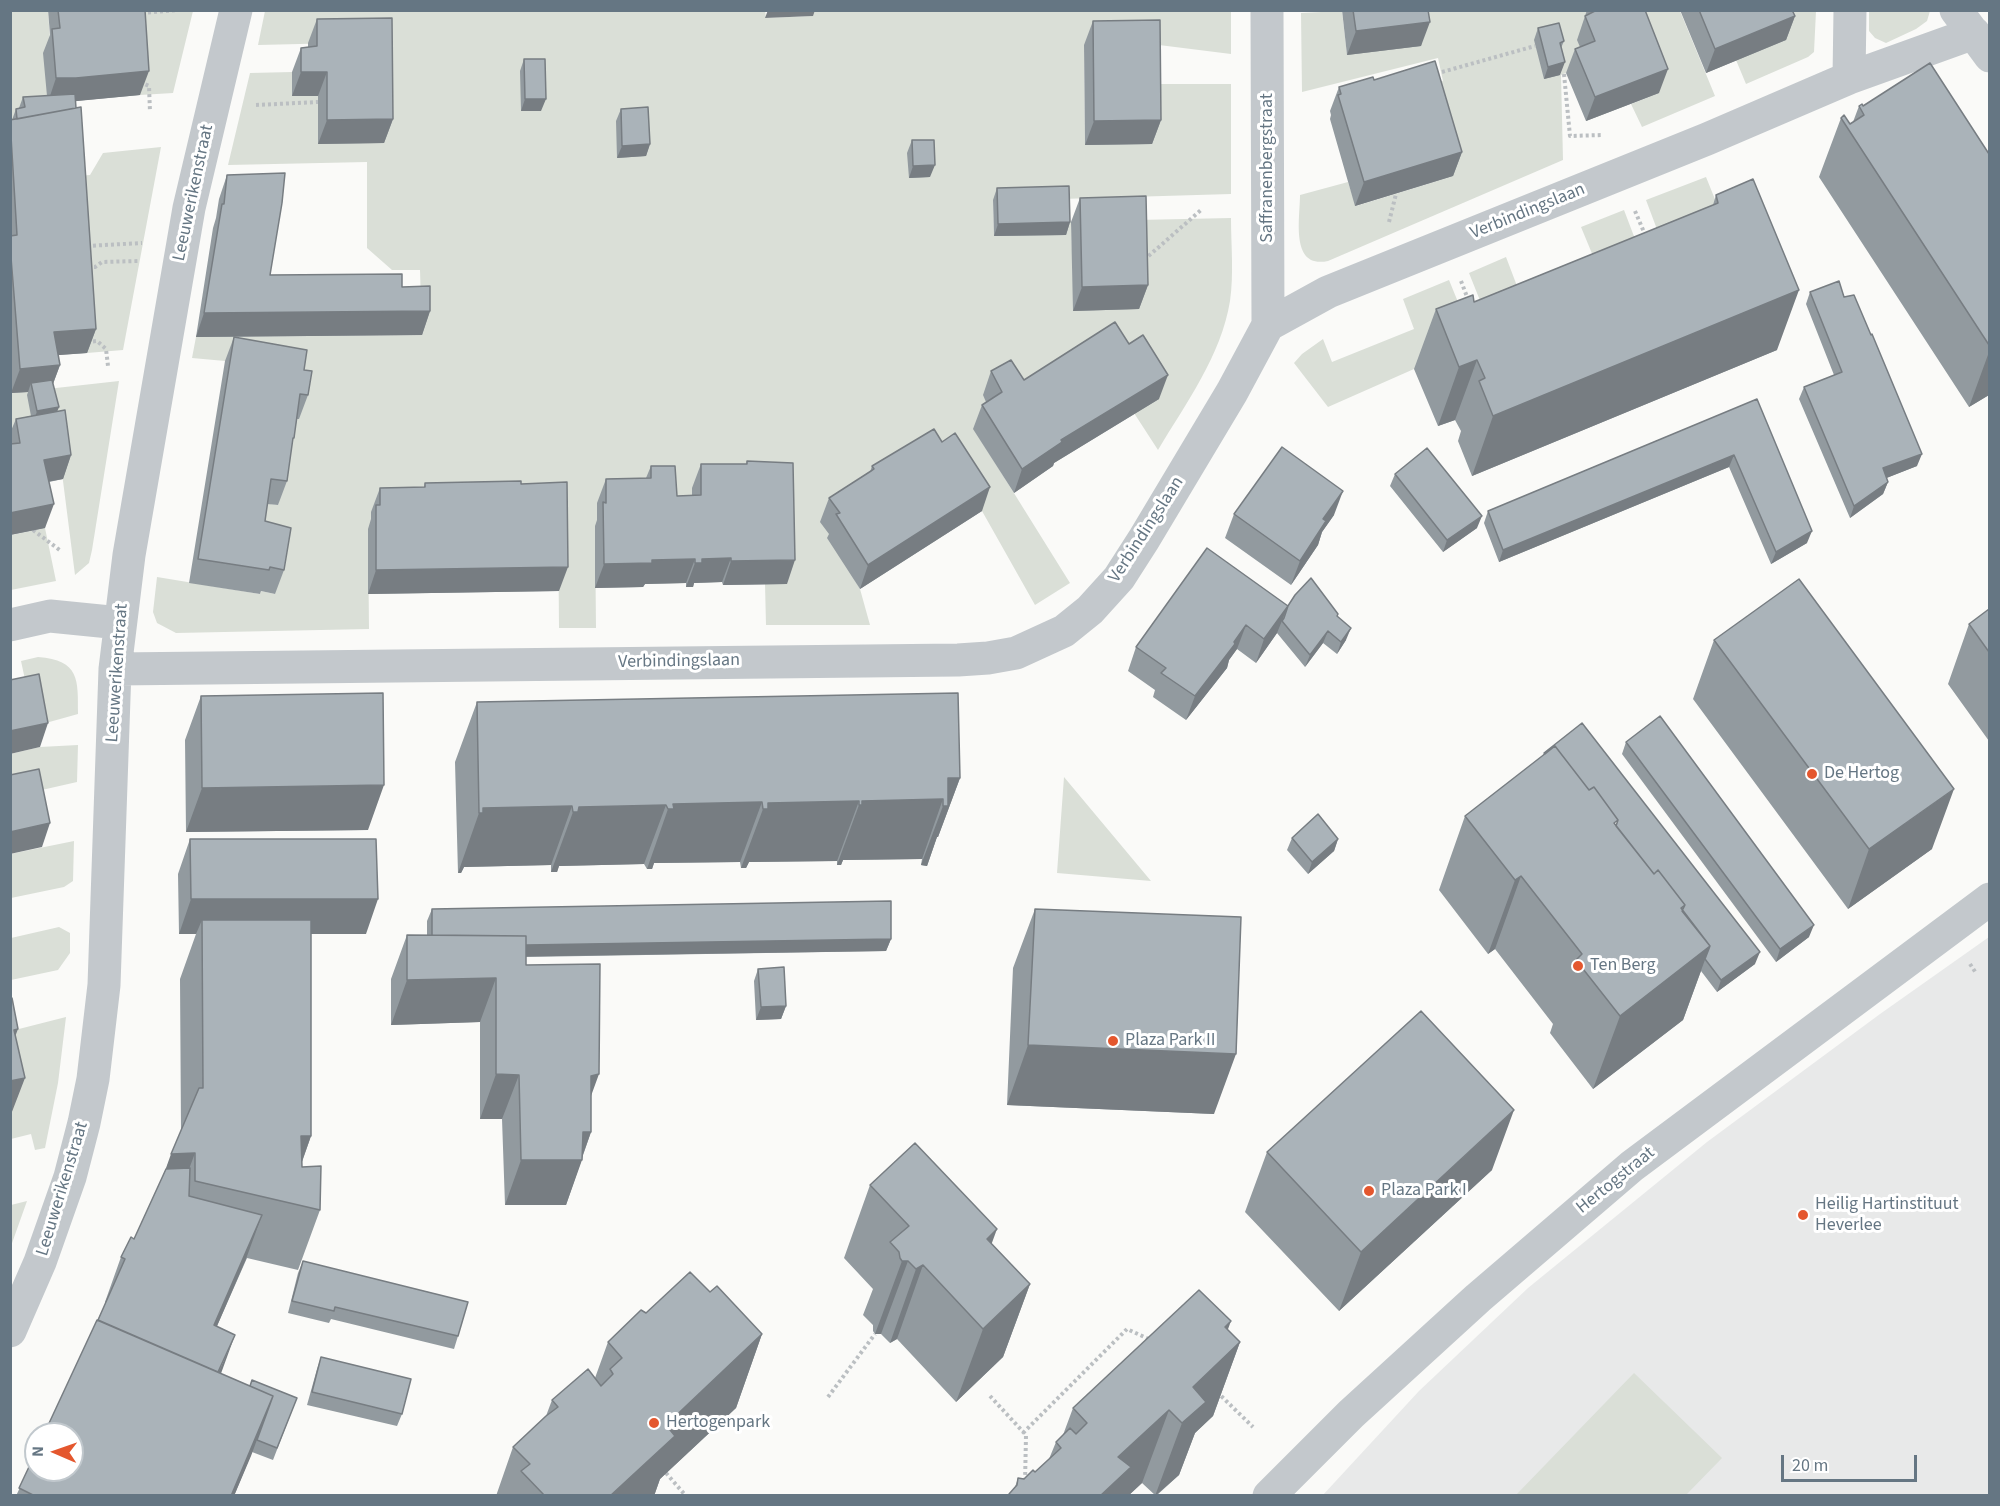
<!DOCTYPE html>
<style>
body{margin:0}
#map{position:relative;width:2000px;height:1506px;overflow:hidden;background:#fafaf8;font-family:"Source Sans 3",sans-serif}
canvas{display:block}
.frame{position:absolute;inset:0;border:12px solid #657683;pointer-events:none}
.north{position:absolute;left:24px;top:1422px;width:60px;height:60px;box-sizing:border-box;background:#fff;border:2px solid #c1c8cd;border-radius:50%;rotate:272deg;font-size:16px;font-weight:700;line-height:24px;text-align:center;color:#657683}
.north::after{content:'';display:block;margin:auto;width:21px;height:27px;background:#e4572e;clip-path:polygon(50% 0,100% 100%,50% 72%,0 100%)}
.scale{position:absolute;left:1781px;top:1455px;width:136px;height:27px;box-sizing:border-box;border:3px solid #657683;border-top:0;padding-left:8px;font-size:18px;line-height:21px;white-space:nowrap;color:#657683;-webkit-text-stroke:4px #fff;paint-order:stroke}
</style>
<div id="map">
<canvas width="2000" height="1506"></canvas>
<div class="frame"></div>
<div class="north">N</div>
<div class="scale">20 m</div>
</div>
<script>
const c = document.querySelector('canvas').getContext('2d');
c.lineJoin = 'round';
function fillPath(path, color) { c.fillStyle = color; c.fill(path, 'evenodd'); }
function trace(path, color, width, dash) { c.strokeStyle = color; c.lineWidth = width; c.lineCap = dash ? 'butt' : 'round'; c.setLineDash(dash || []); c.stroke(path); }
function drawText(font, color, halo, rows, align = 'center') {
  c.font = font + ' "Source Sans 3",sans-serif'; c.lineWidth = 6; c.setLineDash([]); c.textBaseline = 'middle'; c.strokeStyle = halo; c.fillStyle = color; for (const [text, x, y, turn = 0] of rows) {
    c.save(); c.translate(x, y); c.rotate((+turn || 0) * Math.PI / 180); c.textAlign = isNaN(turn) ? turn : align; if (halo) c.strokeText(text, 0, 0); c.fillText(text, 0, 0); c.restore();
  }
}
fillPath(new Path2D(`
 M1989,937V1495L1322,1496L1419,1391L1528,1288L1707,1142L1880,1014Z`), '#e8e9e9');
fillPath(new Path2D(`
 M765,10L766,18L812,16V10L1231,11V54L1151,44L1084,45L1085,145L1152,84H1231V194L993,201L994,236L1066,221L1071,222L1074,311L1137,220L1231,218C1231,245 1234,274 1230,301C1221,356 1186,403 1158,450L1134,413L1159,398L993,416L974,429L1070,583L1035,605L982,511L947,457L831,537L860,589L870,625H766L765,584H787L692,519L595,526L596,628H559L558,506L368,529L369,629L176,633L157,623L153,612L157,577L260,594L261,591L275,594L256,545L262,503L278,505L292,418L299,419L225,361L192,358L196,337L422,335L420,270H392L367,248V162L228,165L250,73L292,72V96H318L383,42L258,45L265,11Z
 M11,11H48L51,52L48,101L11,143Z
 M135,11H193L173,93L140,95Z
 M1342,11L1347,54L1410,11H1680L1715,96L1642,127L1631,104L1659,93L1591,33L1586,64L1561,75L1563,160L1328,261C1290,269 1300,219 1300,195L1348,182L1356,206L1453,176L1427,85L1443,81L1438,58L1302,92L1301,13Z
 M1774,11H1816L1814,52L1808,57L1746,84L1736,60L1786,40Z
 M1869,11V10L1930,11L1927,21L1916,29L1886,43L1875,38L1869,31Z
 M161,147L123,350L87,353L75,176L90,175L103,153Z
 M1706,177L1731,239L1673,272L1646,200Z
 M1624,210L1651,281L1497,343L1469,273L1506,257L1517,286L1593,256L1581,227Z
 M1449,280L1478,351L1414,369L1328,407L1294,363L1302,354L1323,339L1332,362L1414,329L1403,299Z
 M119,381L92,550L89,563L75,575L57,434L11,443L10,388L11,393Z
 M45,528L56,581L11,590V535Z
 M38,657C80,660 78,680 78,714L35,726L21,661Z
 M78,745L77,782L11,797L10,754L40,747Z
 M1064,777L1151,881L1057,873Z
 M74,841L73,881L64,887L11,898L10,854Z
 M59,927L70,933V953L58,970L11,980V938Z
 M66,1017L58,1083L45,1148L35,1150L31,1134L11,1139V1031Z
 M27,1201L11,1246V1205Z
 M1634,1373L1722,1458L1686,1495H1516Z`), '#dadfd7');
trace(new Path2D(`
 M142,13L179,10
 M1442,72L1535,46
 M1564,74L1570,136L1603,135
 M140,82L149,86L150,112
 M256,105L318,102
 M1635,211L1646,237
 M1389,222L1396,194
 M87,246L142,243
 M1144,260L1201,210
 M88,267H95L102,262L139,261
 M1461,281L1469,302
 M87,342L97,341L106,349L108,366
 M33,530L61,551
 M1970,964L1976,973
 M1217,1392L1253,1427
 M990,1396L1026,1435L1025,1483
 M828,1397L875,1334
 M1023,1433L1127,1329L1151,1340
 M666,1473L686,1496`), '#bbbfc2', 4, [3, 3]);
trace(new Path2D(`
 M1267,10L1268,325
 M1956,10L1990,56
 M1849,78L1974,33
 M10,625L50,616L120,623
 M115,669L958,660L988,658L1016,653L1064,631L1090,610L1119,578L1144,539L1232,392L1268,325L1328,292L1707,139L1849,78L1850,10
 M10,1331L40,1262L70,1177L84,1123L93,1079L104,985L115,669L129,555L189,208L236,10
 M1269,1496L1351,1414L1478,1298L1632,1166L1990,899`), '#c3c8cc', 33);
fillPath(new Path2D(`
 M48,10H145L140,95L75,101L96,329L87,353L58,355L60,365L53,384L59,407L57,411L71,455L63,479L49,482L45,528L10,535V433L16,419L31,416L27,395L28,392L11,393L10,387V120H12L16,109L19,108L23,97L47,96L43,53L50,35Z
 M1342,10H1428L1421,46L1347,55Z
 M1587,10H1645L1659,93L1586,121L1566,73L1575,49L1580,47L1577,40Z
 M1680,10H1792L1795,16L1786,40L1706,73Z
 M317,19L393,119L384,143L318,144V96H292V72L301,48L308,47V43Z
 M1093,21L1161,120L1152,144L1085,145L1084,45Z
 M1538,28L1564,41L1561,48L1560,75L1544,79L1534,40Z
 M524,59L541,111H521L520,71Z
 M1339,87L1462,152L1453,176L1355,206L1330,119L1331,115L1330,111Z
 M1859,106H1863L1989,154V395L1969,407L1819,177L1841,118L1850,124L1853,122Z
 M621,109L650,144L646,156L617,158L616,121Z
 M912,140L930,177L909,178L907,153Z
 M227,175L270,275L402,287L430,311L422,335L196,337L213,228L216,218L219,199Z
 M997,188L1070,222L1066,235L994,236L993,200Z
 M1716,195L1777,350L1472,476L1458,441L1461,431L1455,420L1438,426L1414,369L1436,309L1474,302L1713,205Z
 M1080,198L1148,285L1139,309L1073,311L1071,222Z
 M1810,292L1844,297L1917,466L1886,478L1888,482L1883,494L1850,518L1799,399L1804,387L1834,375L1806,304Z
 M234,337L304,370L308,395L299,419H297L292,445L287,481L278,505L267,504L265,521L284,570L275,594L261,591L260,594L189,583L225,361Z
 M991,371L1024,380L1159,399L1054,463L1053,466L1014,493L973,429L982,405L986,402L983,395Z
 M1757,399L1807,543L1771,564L1729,467L1499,562L1484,523L1488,511Z
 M747,461L787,584L723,585L722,582L694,583L693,587H686V583L645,584L643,587L595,588V526L597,520V503L606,479L646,478L651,466L677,496H692V488L701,464H746Z
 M872,466L982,511L860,589L827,538L829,534L820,522L829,498L870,472Z
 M1395,474L1477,528L1443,552L1390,486Z
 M425,483L521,484L559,591L368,594V529L371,519V512L380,488L424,487Z
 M1234,514L1334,515L1322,532L1318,545L1291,585L1225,538Z
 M1288,606L1338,614L1337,617L1346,640L1337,654L1323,643L1305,667L1277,633L1256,663L1237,649L1229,660L1227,668L1186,720L1153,697L1155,690L1128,671L1136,647Z
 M1989,609V741L1948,684L1969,624Z
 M1714,640L1932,849L1848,909L1693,699Z
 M201,696L368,830L186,832L185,740Z
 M477,702L960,778L938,837H937L927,866L921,865L922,859L843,860L841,865H837V861L749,862L746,868H741L740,862L654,863L652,869H647L644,864L559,866L557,872H551V865L464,867L461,873H458L455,762Z
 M1626,742L1809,937L1776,962L1622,754Z
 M1544,753L1755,964L1717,992L1701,971L1683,1020L1593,1089L1550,1033L1553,1024L1495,949L1488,954L1439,890L1465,816L1543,756Z
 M1292,838L1338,839L1334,851L1308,874L1287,850Z
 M190,839L366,934H311V1136L302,1162V1167L320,1210L298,1270L247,1258L217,1326L221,1374L250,1386L297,1398L273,1460L252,1452L234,1496H16L106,1302H105L121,1257L134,1239L166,1169L181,1131L180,979L196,934H179L178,874Z
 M432,909L891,939L886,951L526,957V965L591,1096V1132L566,1205H505L502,1119H480V1022L391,1025V979L407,935H427V921Z
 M1035,909L1214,1114L1007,1105L1013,968Z
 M758,969L786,1006L781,1019L756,1020L754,981Z
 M1267,1152L1492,1170L1339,1311L1245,1212Z
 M870,1185L991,1244L1030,1284L1003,1357L956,1402L897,1339L890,1343L881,1334H875L873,1331V1325L863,1315L873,1289L844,1258Z
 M303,1261L458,1336L454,1349L331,1319L329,1323L288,1313L298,1273Z
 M710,1292L762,1334L736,1408L660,1479L654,1496H496L513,1447L546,1416L552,1400L595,1378L608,1342L646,1313Z
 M1228,1330L1240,1342L1213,1416L1195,1433L1179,1475L1156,1496L1142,1483L1128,1496H1008L1015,1487L1018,1478L1024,1479L1035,1472L1049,1459L1056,1442L1063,1435L1073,1408Z
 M321,1357L402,1414L397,1426L307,1405L317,1369Z`), '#929a9f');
fillPath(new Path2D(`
 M768,10H815L813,16L765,18Z
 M1795,16L1786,40L1706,73L1715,49Z
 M1430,22L1421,46L1347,55L1356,31Z
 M1565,62L1560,75L1544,79L1548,67Z
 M1668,69L1659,93L1586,121L1595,97Z
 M149,71L140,95L67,102H48L56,78Z
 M301,72H327L318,96H292Z
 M525,99H546L541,111H521Z
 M393,119L384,143L318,144L327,120Z
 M1161,120L1152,144L1085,145L1094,121Z
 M650,144L646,156L617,158L622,146Z
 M1462,152L1453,176L1355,206L1364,182Z
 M935,165L930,177L909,178L913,166Z
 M1070,222L1066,235L994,236L998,224Z
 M1148,285L1139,309L1073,311L1082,287Z
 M1799,290L1777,350L1472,476L1493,416Z
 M430,311L422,335L196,337L204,313Z
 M96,329L87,353L46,356L54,332Z
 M1989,352V395L1969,407Z
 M1477,360L1455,420L1438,426L1459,367Z
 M60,365L51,389L31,383L28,392L11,393L20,369Z
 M1168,375L1159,399L1054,463L1053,466L1014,493L1022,469L1061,440Z
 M59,407L54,419L33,424L37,411Z
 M1922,454L1917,466L1879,481L1883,468Z
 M71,455L63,479L35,484L44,460Z
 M1734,455L1729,467L1499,562L1503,550Z
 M1888,482L1883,494L1850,518L1854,506Z
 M990,487L982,511L860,589L868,565Z
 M1343,491L1334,515L1322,532L1318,545L1291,585L1300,561L1323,519Z
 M54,504L45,528L10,535V513Z
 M1482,516L1477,528L1443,552L1447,540Z
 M1812,531L1807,543L1771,564L1776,552Z
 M731,558L722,582L694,583L693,587H686L695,563L702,559Z
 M695,559L686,583L645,584L643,587L595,588L604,564L652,560Z
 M795,560L787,584L723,585L731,561Z
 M568,567L559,591L368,594L376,570Z
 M1288,606L1277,633L1256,663L1264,639Z
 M1246,625L1237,649L1229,660L1227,668L1186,720L1195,696Z
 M1351,628L1346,640L1337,654L1341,642Z
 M1328,631L1323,643L1305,667L1310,655Z
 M48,723L40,747L10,754V731Z
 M948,778H960L938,837H937L927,866L921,865L943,806V799L922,859L843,860L841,865H837L859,805L862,801Z
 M384,785L368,830L186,832L202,788Z
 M1954,789L1932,849L1848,909L1869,849Z
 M859,801L837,861L749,862L746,868H741L763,809L768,803Z
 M762,802L740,862L654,863L652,869H647L668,809L673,804Z
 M666,805L644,864L559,866L557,872H551L573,812L579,807Z
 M572,806L551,865L464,867L461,873H458L479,813L483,808Z
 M50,823L42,847L10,854V832Z
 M1338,839L1334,851L1308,874L1312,862Z
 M1521,876L1495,949L1488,954L1515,880Z
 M191,899H378L366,934H202V920L196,934H179Z
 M1814,925L1809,937L1776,962L1780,949Z
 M891,939L886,951L427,958L432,946Z
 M1710,946L1683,1020L1593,1089L1620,1016Z
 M1760,952L1755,964L1717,992L1721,980Z
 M496,978L480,1022L391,1025L407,980Z
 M786,1006L781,1019L756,1020L761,1007Z
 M18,1029L10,1050L14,1030Z
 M1028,1045L1236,1054L1214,1114L1007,1105Z
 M496,1074L519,1075L502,1119H480Z
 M599,1074L583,1118L591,1076Z
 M25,1078L10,1117V1081Z
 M1514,1110L1492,1170L1339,1311L1361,1252Z
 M583,1132H591L581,1160H582L566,1205H505L521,1160Z
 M301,1136H311L290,1195Z
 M195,1153L173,1212L150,1213L171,1154Z
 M262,1215L246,1259L198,1370L214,1325Z
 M997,1229L970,1303L987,1239Z
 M902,1261H908L881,1334H875Z
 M923,1265L897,1339L890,1343L916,1269Z
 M1030,1284L1003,1357L956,1402L983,1329Z
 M1231,1321L1214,1367L1240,1342L1213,1416L1195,1433L1179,1475L1155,1496L1182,1423L1193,1387L1225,1327Z
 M762,1334L736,1408L660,1479L654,1496H610L666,1425Z
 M235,1335L219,1379L212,1387Z
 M273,1396L251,1456L234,1496H231Z
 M1169,1410L1142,1483L1128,1496H1100L1118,1457Z`), '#777d82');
const building = new Path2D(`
 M58,10H145L149,71L76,78H56L52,29L60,28Z
 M1353,10H1428L1430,22L1356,31Z
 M1597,10H1645L1668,69L1595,97L1575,49L1595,41L1585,16Z
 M1699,10H1792L1795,16L1715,49Z
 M392,18L393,119L327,120V72H301V48L317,46V19Z
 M1160,20L1161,120L1094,121L1093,21Z
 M1559,23L1564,41L1560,43L1565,62L1548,67L1538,28Z
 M524,59H545L546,99H525Z
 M1435,61L1462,152L1364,182L1338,95L1341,94L1339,87L1373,77L1374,80Z
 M1930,63L1989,154V345L1841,118L1844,115L1850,124L1864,115L1859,106L1862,104L1863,106Z
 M75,94L76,108L17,119L16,109L25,107L23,97Z
 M81,107L96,329L54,332L60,365L20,369L10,245V236L17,235L10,120Z
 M648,107L650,144L622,146L621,109Z
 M912,140H934L935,165L913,166Z
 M285,173L282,203L270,275L402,274V287L430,286V311L204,313L222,204H224L227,175Z
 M1753,179L1799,290L1493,416L1479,381L1485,378L1477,360L1459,367L1436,309L1473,295L1474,302L1718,203L1716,195Z
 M1069,186L1070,222L998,224L997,188Z
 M1146,196L1148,285L1082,287L1080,198Z
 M1839,281L1844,297L1854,295L1871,335L1872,334L1922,454L1883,468L1888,482L1854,506L1804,387L1842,372L1810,292Z
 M1115,322L1129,344L1143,335L1168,375L1061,440L1062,442L1022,469L982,405L1002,392L991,371L1011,360L1024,380Z
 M234,337L307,350L304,370L312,371L308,395L300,394L294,438H293L287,481L271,479L265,521L291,528L284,570L270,567L269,570L198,559Z
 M52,380L59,407L37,411L31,383Z
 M1757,399L1812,531L1776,552L1734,455L1503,550L1488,511Z
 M65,410L71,455L44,460L54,504L10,513V444L20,443L16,419Z
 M934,429L942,442L955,433L990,487L868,565L836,514L840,513L829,498L871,471L874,469L872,466Z
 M1282,447L1343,491L1323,519L1326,521L1300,561L1234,514Z
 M1427,448L1482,516L1447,540L1395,474Z
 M747,461L793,463L795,560L731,561V558L702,559V563H695V559L652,560V563L604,564L603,502L606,503V479L651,478V466H675L677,496L701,495V464H747Z
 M521,481V484L567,482L568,567L376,570V505H380V488L425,487V483Z
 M1207,548L1288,606L1264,639L1246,625L1234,642L1235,644L1195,696L1161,673L1166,668L1136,647Z
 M1311,578L1338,614L1337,616L1351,628L1341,642L1328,631L1310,655L1282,621L1284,618L1288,606L1286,609L1295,595Z
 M1799,579L1954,789L1869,849L1714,640Z
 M1989,609V652L1969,624Z
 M39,674L48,723L10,731V680Z
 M383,693L384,785L202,788L201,696Z
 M958,693L960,778H948V806H943V799L862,801V805H859V801L768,803V809H763L762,802L673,804L674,809H668L666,805L579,807L578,812H573L572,806L483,808V813H479L477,702Z
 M1660,716L1814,925L1780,949L1626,742Z
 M1582,723L1760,952L1721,980L1705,959L1710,946L1682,911L1685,905L1658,870L1654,874L1616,826L1618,820L1594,787L1589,790L1555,746L1545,754L1544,753Z
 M1555,746L1589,790L1594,787L1618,820L1614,823L1654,874L1658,870L1685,905L1681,908L1710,946L1620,1016L1576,960L1582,954L1521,876L1515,880L1465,816Z
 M39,769L50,823L10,832V775Z
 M1318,814L1338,839L1312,862L1292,838Z
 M190,839H376L378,899H191Z
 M891,901V939L526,945V936L432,935V909Z
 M1035,909L1241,917L1236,1054L1028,1045Z
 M202,920H311V1136H301L302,1167L321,1166L320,1210L195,1181V1153L171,1154L199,1088H203Z
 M407,935L526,936V965L600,964L599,1074L591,1076V1132H583L582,1160H521L519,1075L496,1074V978L407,980Z
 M784,967L786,1006L761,1007L758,969Z
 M12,998L18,1029L14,1030L25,1078L10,1081V999Z
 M1421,1011L1514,1110L1361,1252L1267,1152Z
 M915,1143L997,1229L987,1239L1030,1284L983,1329L923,1265L916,1269L908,1261H902L900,1258L899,1252L890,1242L909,1226L870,1185Z
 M190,1168L189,1196L262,1215L214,1325L235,1335L218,1372L98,1320L125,1259L121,1257L131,1237L134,1239L166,1169Z
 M303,1261L468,1302L458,1336L335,1307L334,1311L292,1301Z
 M690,1272L710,1292L717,1286L762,1334L666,1425L675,1436L610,1496H545L521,1471L530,1464L513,1447L546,1416L558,1407L552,1400L588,1369L601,1386L613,1374L610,1369L622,1358L608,1342L641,1310L646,1313Z
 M1199,1290L1231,1321L1225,1327L1240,1342L1193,1387L1206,1402L1182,1423L1169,1410L1118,1457L1131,1467L1100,1496H1011L1009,1494L1017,1485L1018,1478L1024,1479L1033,1470L1035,1472L1061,1448L1056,1442L1070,1428L1076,1434L1087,1423L1073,1408Z
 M97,1320L273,1396L231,1496H35L19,1488L36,1452V1470H72V1434H44Z
 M321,1357L411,1379L402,1414L312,1392Z
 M252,1380L297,1398L277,1448L257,1440L273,1396L250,1386Z`);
fillPath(building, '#aab3b9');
trace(building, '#777d82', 1.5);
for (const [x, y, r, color] of [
 [1812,774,6,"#e4572e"],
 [1578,966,6,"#e4572e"],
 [1113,1041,6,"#e4572e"],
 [1369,1191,6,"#e4572e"],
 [1803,1215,6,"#e4572e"],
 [654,1423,6,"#e4572e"]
]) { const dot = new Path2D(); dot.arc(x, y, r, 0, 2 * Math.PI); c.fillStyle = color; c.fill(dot); trace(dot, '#fff', 2); }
drawText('18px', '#657683', '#fff', [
 ["Saffranenbergstraat",1268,168,-90],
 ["Leeuwerikenstraat",194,193,-78],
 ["Verbindingslaan",1528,212,-22],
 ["Verbindingslaan",1147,530,-57],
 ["Verbindingslaan",679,662,-1],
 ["Leeuwerikenstraat",118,673,-86],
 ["Hertogstraat",1616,1181,-39],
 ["Leeuwerikenstraat",63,1189,-73]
]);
drawText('18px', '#657683', '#fff', [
 ["De Hertog",1824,774],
 ["Ten Berg",1590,966],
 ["Plaza Park II",1125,1041],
 ["Plaza Park I",1381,1191],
 ["Heilig Hartinstituut",1815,1205],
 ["Heverlee",1815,1226],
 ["Hertogenpark",666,1423]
], 'left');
</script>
